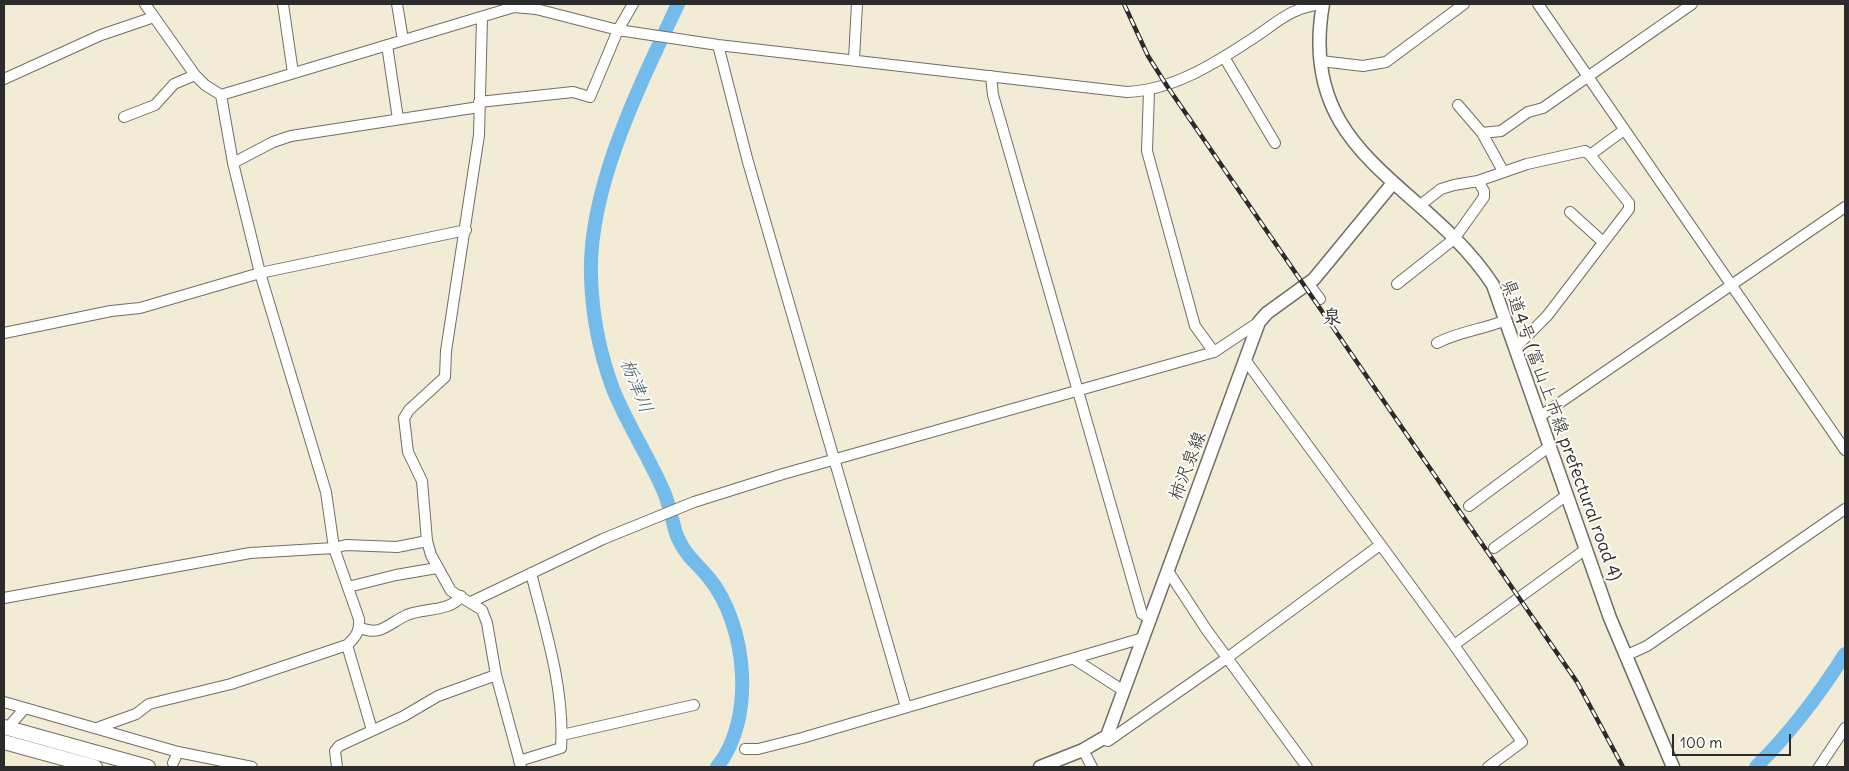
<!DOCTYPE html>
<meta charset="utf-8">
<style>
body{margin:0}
#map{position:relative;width:1849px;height:771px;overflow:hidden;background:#f2ebd5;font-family:Delius,sans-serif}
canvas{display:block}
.frame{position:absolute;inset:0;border:5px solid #2b2b2b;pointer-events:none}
.scale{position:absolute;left:1672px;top:734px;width:119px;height:22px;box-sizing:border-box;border:2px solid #2b2b2b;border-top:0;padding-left:6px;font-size:15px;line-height:18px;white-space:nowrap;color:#2b2b2b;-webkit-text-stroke:4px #fdfcf7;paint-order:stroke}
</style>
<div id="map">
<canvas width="1849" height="771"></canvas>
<div class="frame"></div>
<div class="scale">100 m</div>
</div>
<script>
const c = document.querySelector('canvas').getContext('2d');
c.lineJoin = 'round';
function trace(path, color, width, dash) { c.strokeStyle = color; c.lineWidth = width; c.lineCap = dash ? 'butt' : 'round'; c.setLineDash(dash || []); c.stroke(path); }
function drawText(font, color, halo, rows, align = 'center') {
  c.font = font + ' Delius,"Klee One",sans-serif'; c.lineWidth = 4; c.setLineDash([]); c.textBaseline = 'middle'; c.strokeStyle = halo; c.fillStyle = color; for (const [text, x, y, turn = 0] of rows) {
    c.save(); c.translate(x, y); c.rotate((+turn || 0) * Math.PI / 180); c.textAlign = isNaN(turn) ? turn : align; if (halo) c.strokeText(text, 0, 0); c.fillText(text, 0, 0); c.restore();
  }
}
trace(new Path2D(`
 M1332,267L1342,255`), '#73bbeb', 2.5);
trace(new Path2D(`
 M678,4C641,83 588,187 591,276C592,314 600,354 613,389C627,424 649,457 664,492C670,506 672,522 677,536C686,557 696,562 709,578C747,625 756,719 717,767
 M1756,767C1790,733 1819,695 1845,654`), '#73bbeb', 14);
const minor = new Path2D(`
 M283,4L293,73
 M397,4L403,40
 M1538,4L1845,450
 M482,18L479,135L446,351L445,377L409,410L404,418L408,452L422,481L427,541L431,555L451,591L482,610L487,623L496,675L521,767
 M387,45L398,119
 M718,45L748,162L906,707
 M1224,57L1275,143
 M854,59L857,4
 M1321,61L1363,66L1386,62L1464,4
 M991,76L993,95L1142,614L1151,619
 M4,79L101,35L154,17
 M1149,91L1147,151L1195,326L1214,352
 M221,95L514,7L536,9L618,30L718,45L1127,92C1173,90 1214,64 1252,39C1278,22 1291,7 1323,4
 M479,102L573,92L590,97L618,30L633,4
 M1458,105L1482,133L1503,171
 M124,117L155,105L174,84L195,75
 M1482,133L1501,131L1528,112L1543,108L1692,4
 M233,163L273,142L291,136L479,107
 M1419,206L1441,189L1454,185L1478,181L1527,164L1585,151L1590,155L1624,130
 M1570,212L1603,242
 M1308,283L1320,299
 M1397,284L1454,239L1484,197V191L1478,181
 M4,333L111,311L140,308L260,273L466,230
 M1437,343C1460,331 1482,330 1506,320
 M1515,345L1519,344L1547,316L1629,209V203L1590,155
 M1246,361L1454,645L1522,742L1488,767
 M1539,417L1845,207
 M1469,506L1550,446
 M1494,548L1567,495
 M1168,571L1206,629L1307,767
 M348,587L396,575L437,568
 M4,598L250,553L334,548L346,545L397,547L427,541
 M471,602L603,539L694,502L783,474L1214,352L1259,322
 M360,628C366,630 372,632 379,630C389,627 397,619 407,615C422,608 451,612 461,596
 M347,645L372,730
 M1454,645L1586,549
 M1625,656L1647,646L1845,509
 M1074,659L1124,691
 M4,702L178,752L252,767
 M11,724L25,708
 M97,728L136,714L149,704L231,684L347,645C356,637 360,631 359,619L334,548L326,492L260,273L233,163L221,95L205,85L195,75L145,4
 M562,735L694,705
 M1102,739L1108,741L1227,658L1380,545
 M745,749H758L802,738L1143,638
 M1083,750L1092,767
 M519,761L561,748C565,689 545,629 531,573
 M173,763L178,752
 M337,767L335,751L339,746L404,716L438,696L496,675
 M1819,767L1845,728`);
const major = new Path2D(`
 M1323,4C1296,156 1425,181 1493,285L1610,618L1673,767
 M1040,767L1083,750L1107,736L1259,322L1267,313L1314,279L1393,183`);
const highway = new Path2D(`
 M4,727L148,767
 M4,742L95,767`);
trace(minor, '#716e66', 12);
trace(major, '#716e66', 15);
trace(highway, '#716e66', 16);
trace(minor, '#fff', 10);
trace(major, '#fff', 12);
trace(highway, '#fff', 14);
const rail = new Path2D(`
 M1124,4L1148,56L1167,86L1577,682L1623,767`);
trace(rail, '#2b2b2b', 4.5);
trace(rail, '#fdfcf7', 2.5, [8]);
drawText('18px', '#2b2b2b', '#fdfcf7', [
 ["県道4号 (富山上市線 prefectural road 4)",1561,430,70],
 ["柿沢泉線",1188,466,-69]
]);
drawText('bold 19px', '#2b2b2b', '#fdfcf7', [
 ["泉",1332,318]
]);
drawText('italic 19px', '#445d6e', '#fdfcf7', [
 ["栃津川",636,386,68]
]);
</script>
